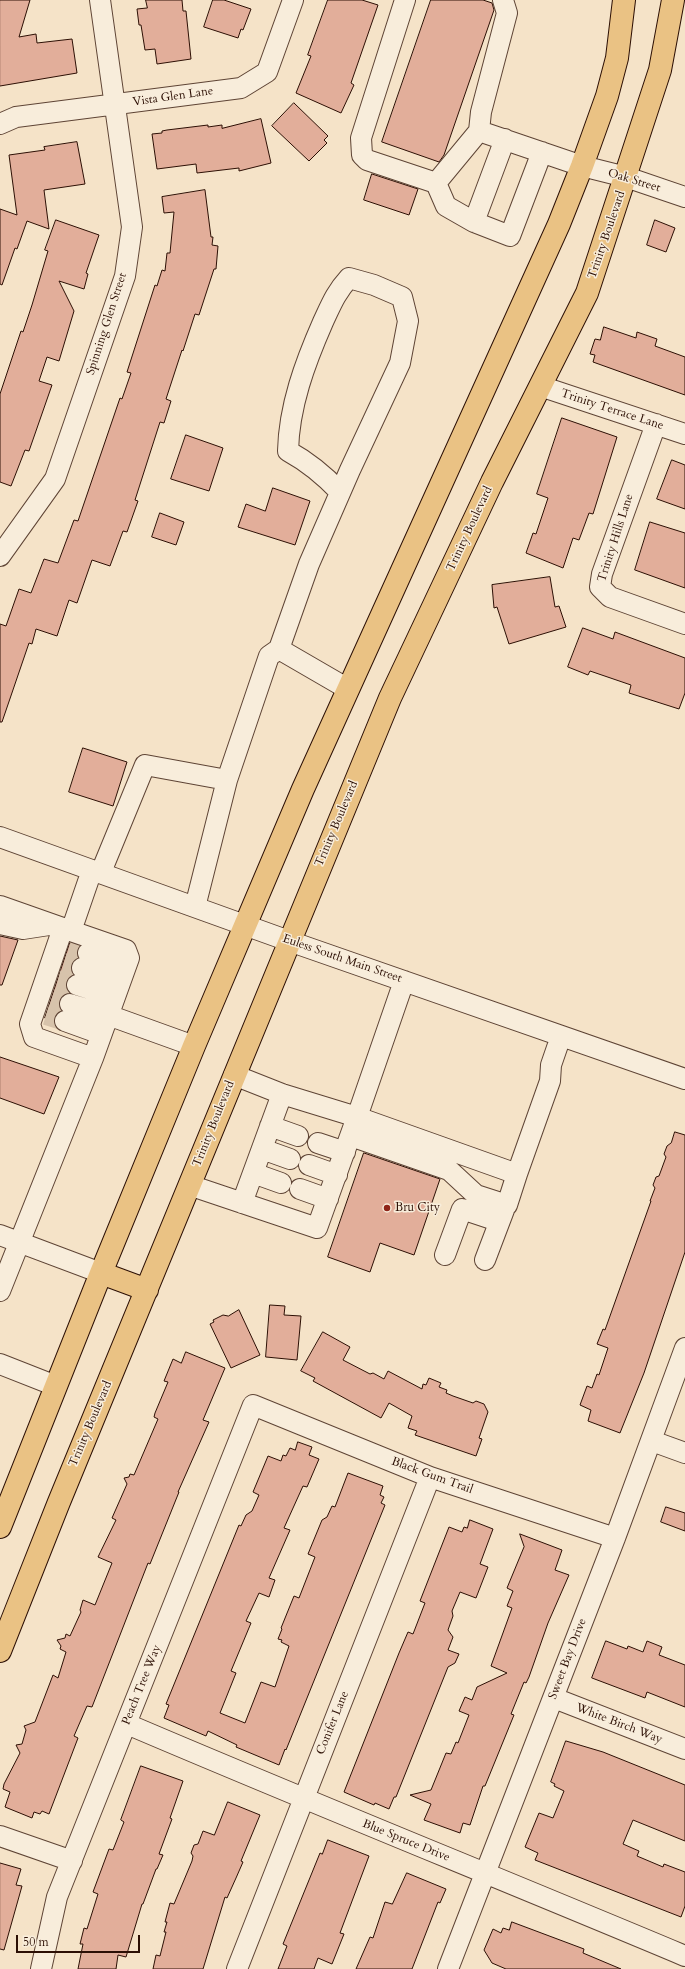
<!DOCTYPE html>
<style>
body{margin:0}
#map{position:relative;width:685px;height:1969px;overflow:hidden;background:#f5e3c8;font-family:Cardo,serif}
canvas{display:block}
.scale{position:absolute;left:16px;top:1935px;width:124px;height:18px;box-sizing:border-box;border:2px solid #2c0f04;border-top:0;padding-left:5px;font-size:12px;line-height:14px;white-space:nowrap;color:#2c0f04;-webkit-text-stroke:3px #f8eddb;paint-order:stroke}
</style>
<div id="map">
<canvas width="685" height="1969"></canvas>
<div class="scale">50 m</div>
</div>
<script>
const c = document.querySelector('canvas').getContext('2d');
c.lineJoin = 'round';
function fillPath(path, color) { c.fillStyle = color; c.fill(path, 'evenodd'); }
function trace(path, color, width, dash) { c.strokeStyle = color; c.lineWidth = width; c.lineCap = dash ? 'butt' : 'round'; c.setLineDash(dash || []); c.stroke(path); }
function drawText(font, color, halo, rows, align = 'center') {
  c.font = font + ' Cardo,serif'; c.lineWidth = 3; c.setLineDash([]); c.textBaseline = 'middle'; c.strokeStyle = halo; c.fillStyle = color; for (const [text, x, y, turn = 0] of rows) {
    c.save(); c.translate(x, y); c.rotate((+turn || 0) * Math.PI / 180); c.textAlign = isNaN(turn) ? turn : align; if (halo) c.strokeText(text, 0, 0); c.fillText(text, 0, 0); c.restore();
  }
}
const building = new Path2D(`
 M0,0H30L19,37L36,34L37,43L72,39L77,73L0,86Z
 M146,0H182L183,11H186L191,59L157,64L155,49L145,50L141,25H139L137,9L147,8Z
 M213,0H224L251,9L243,30L241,29L238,38L204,27Z
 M328,0H362L378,5L351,83L354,85L341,113L296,93L311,56L308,55Z
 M431,0H483L492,3L494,10L444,155L439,162L382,142Z
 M294,103L328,136L324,140L327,143L309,161L272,126Z
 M261,119L271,163L239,171V168L197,173L196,164L157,169L152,134L162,133V131L167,130L208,125V127L222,125V128Z
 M77,142L85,184L44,190L49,229L27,221L17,249L15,248L2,285L0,284V209L17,215L9,155L45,150L44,147Z
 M372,174L418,189L409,215L364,200Z
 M205,190L211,237H213L212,245L218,246L216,269H214L199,315L195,314L183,351L182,350L166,399L171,401L164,423L160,422L135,500L138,501L127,532L123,531L110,566L92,560L77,603L69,600L57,636L36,629L32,644L29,643L2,722H0V624L6,626L19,589L31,593L44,559L58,563L74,520L78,521L120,398L122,399L131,373L127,372L155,285L157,286L162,270L165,271L167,253H170L174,212L164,213L162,197Z
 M56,220L99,235L86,273L88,274L84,289L59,281L74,311L59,361L47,357L39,381L52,385L29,451L25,450L11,486L0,482V394L21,331L23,332L32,305L48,251L45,250Z
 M655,220L675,228L666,252L647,245Z
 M604,327L636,338L637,332L657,339L655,346L685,357V395L593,362L595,355L590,354L595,339L600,340Z
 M562,418L617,437L593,514L589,513L579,540L573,538L563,568L526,553L533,533L536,534L548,498L537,494Z
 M186,435L223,448L209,491L171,479Z
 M672,460L685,465V509L657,499Z
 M273,488L310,501L295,545L238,527L246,504L265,511Z
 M160,513L184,522L176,545L152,537Z
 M650,522L685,533V588L635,570Z
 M550,577L555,607L559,606L566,627L509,644L497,607L494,608L492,585Z
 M583,628L613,639L615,632L685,658V693L679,709L629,693L631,685L590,671L588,675L568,667Z
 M83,748L127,762L113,806L69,792Z
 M0,936L18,940L2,985H0Z
 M70,943L79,946L77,950L78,958L71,965L73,975L66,982V988L69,993L62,995L59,1000L61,1011L54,1017V1021L45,1018Z
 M0,1057L59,1077L44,1114L0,1098Z
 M675,1132L685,1135V1252L644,1373L620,1433L588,1421L591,1410L580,1405L587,1386L592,1388L597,1374L599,1375L608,1348L597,1344L603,1329L605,1330L651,1201H650L655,1188L653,1185L656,1177L659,1176L666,1157L664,1154L667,1146L671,1143Z
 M364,1153L440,1179L414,1255L380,1243L370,1272L328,1257Z
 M270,1305L285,1306L284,1315L301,1316L297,1360L266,1357Z
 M239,1310L260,1355L231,1368L210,1324L214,1322L213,1320L223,1315L228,1316Z
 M323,1332L350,1347L343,1360L370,1374L373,1373L384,1379L388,1371L422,1389L423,1384L426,1385L429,1378L441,1383L439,1387L447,1390L446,1393L453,1396L473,1403L476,1401L484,1404L488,1412L479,1438L482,1439L476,1456L415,1435L417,1431L408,1428L412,1416L389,1403L381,1418L313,1381L315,1378L301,1371Z
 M186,1352L225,1368L203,1420L209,1422L178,1492H179L150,1564L148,1563L92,1707L87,1706L74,1736L78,1738L49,1814L42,1811L40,1814L34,1812L32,1818L5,1807L10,1792L3,1789L4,1784L20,1753L16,1745L22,1744L26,1730L24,1726L35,1722L53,1675L58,1678L66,1652L60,1649L61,1646L57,1640L65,1638L66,1634L70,1636L81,1612L80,1610L83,1600L95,1605L112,1563L98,1557L116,1520L112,1518L127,1484L124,1478L129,1477L130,1474L134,1475L158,1419L154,1417L155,1413L168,1382L164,1381L173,1359L181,1363Z
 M298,1442L312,1447L309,1455L319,1459L307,1487L303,1486L284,1528L290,1530L269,1578L275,1580L269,1597L259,1593L246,1621L251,1623L231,1671L236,1673L220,1713L245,1723L261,1682L275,1687L289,1646L281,1642L282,1640L278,1639L282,1629L281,1628L294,1596L299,1598L315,1557L308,1554L322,1520L327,1517L332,1506L335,1507L348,1473L383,1486L380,1495L384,1497L381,1503L385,1505L286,1750L285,1749L279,1765L236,1747L237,1745L208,1731L206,1736L164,1718L169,1705L166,1704L239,1525L241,1526L246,1515L252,1511L259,1495L253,1492L268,1456L281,1461L283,1455L286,1456L290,1448L295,1450Z
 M666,1507L685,1513V1531L661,1522Z
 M470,1520L493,1529L480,1564L488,1567L476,1598L460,1592L452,1611L453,1616L448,1630L453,1637L448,1650L459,1654L455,1663L448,1667L396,1797H394L389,1809L375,1803L374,1805L344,1792L399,1653L408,1632L413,1634L425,1603L420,1601L449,1527L462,1532L464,1527L467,1528Z
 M520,1534L562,1550L555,1570L569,1575L548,1623L529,1677L526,1683L524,1682L511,1714L514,1715L485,1786H483L470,1825L463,1823L460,1833L424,1820L431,1804L410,1795L431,1790L446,1753L451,1754L456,1742L458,1743L469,1715L459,1711L465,1697L472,1700L477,1687L507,1673L491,1666L512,1608L507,1606L513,1591L507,1588L524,1547Z
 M606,1641L627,1649L628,1646L643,1652L647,1641L662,1647L659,1655L685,1665V1707L647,1692L645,1698L592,1678Z
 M566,1741L603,1752L685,1785V1841L633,1820L623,1844L639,1851L637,1856L663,1867L664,1864L685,1872V1906L681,1917L535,1860L538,1853L525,1847L539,1813L553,1818L564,1791L554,1786L555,1784L551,1782Z
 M141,1766L183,1781L170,1818L172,1819L159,1854L163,1855L157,1869H156L143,1904H142L126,1957L118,1955L116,1969H78L83,1944H80L84,1928L87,1929L98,1894L93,1892L109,1849L113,1850L124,1822L121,1820Z
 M228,1802L260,1815L241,1861L243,1862L236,1878L227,1898L225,1897L203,1969H153L156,1955L160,1956L166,1932H164L167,1922H165L170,1903L174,1904L192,1861L193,1856L191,1853L194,1845L198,1844L203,1831L214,1835Z
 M328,1840L369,1856L340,1933L344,1934L332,1964L318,1958L314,1969H278L287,1946L283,1944L320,1853L322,1854Z
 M0,1863L21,1869L16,1885L22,1886L4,1950L0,1949Z
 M407,1873L446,1889L440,1903L438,1902L412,1969H356L370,1937L373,1938L385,1902L392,1904Z
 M512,1922L584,1949L583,1953L621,1969H506L492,1963L484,1950L493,1929L501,1933L503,1928L509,1930Z`);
fillPath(building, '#e2ae9a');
trace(building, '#2c0f04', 1);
trace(new Path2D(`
 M69,948L88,953
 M64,963L82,968
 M58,980L77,985
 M52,998L70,1004
 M46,1015L65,1021`), '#d7c3ab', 20, [20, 10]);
const minor = new Path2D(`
 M405,0L361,138L362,155L367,160L436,183L479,131L481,112L507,13L503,0
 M0,124L16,117L241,88L267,72L293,0
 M479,131L582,166L626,177L685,197
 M505,139L474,222L510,236L542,152
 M436,183L446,206L474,222
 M540,386L685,434
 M656,424L602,574L600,587L610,597L685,624
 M0,556L55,479L125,276L132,227L100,0
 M279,649L309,564L350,470L400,363L408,321L402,297L374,285L349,278C336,292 331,305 323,322C305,363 289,406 288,451C308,462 324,475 340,492
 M0,837L289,941L685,1079
 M101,872L145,765L227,780L269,656L279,649L348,689
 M0,906L71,931
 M195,907L227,780
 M0,924L23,929L49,925
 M63,928L30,1024L34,1037L93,1058
 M88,953L126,965
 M82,968L121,979
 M77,985L115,997
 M70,1004L108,1015L194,1046
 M65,1021L101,1034
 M234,1075L282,1094L357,1117L404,981
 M270,1126L298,1136
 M351,1136L449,1170L476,1195L507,1205L517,1174
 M318,1143L345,1152
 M262,1149L290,1159
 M309,1165L337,1175
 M253,1173L281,1183
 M189,1185L317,1228L357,1117L517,1174L550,1081L551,1065L561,1036
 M300,1189L328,1199
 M242,1203L282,1094
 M0,1235L101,1273
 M445,1255L462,1209L498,1221
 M485,1260L504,1210
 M0,1291L93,1058L129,958L126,950L71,931L92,870
 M0,1364L56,1386
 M652,1441L685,1453
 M554,1698L685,1749
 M127,1724C312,1803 499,1878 685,1956
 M0,1836L72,1861
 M41,1969L57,1897L253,1405L430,1477L615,1538
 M237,1969L430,1477
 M448,1969L615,1538L685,1348`);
const major = new Path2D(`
 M101,1273L147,1290
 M0,1527L101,1273L194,1046L303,789L559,224L582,166L607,96L617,58L624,0
 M0,1651L59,1502L390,698L492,482L587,293L660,70L673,0`);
trace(minor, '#5e4435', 22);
trace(major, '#2c0f04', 24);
trace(minor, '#f8eddb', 20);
trace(major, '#eac284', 22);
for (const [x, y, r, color] of [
 [387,1208,4,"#8f2418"]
]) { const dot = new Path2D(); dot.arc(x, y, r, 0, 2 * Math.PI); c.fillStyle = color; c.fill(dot); trace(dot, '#f8eddb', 1.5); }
drawText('12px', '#2c0f04', '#f8eddb', [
 ["Vista Glen Lane",173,97,-8],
 ["Oak Street",634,181,17],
 ["Trinity Boulevard",607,235,-71],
 ["Spinning Glen Street",107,324,-72],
 ["Trinity Terrace Lane",612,410,18],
 ["Trinity Boulevard",470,529,-65],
 ["Trinity Hills Lane",616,538,-72],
 ["Trinity Boulevard",337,824,-67],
 ["Euless South Main Street",342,959,19],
 ["Trinity Boulevard",214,1124,-68],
 ["Trinity Boulevard",91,1424,-67],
 ["Black Gum Trail",432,1476,20],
 ["Sweet Bay Drive",568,1659,-69],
 ["Peach Tree Way",142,1685,-68],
 ["Conifer Lane",333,1723,-68],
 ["White Birch Way",619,1724,21],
 ["Blue Spruce Drive",406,1841,22]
]);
drawText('12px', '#2c0f04', '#f8eddb', [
 ["Bru City",395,1208]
], 'left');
</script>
